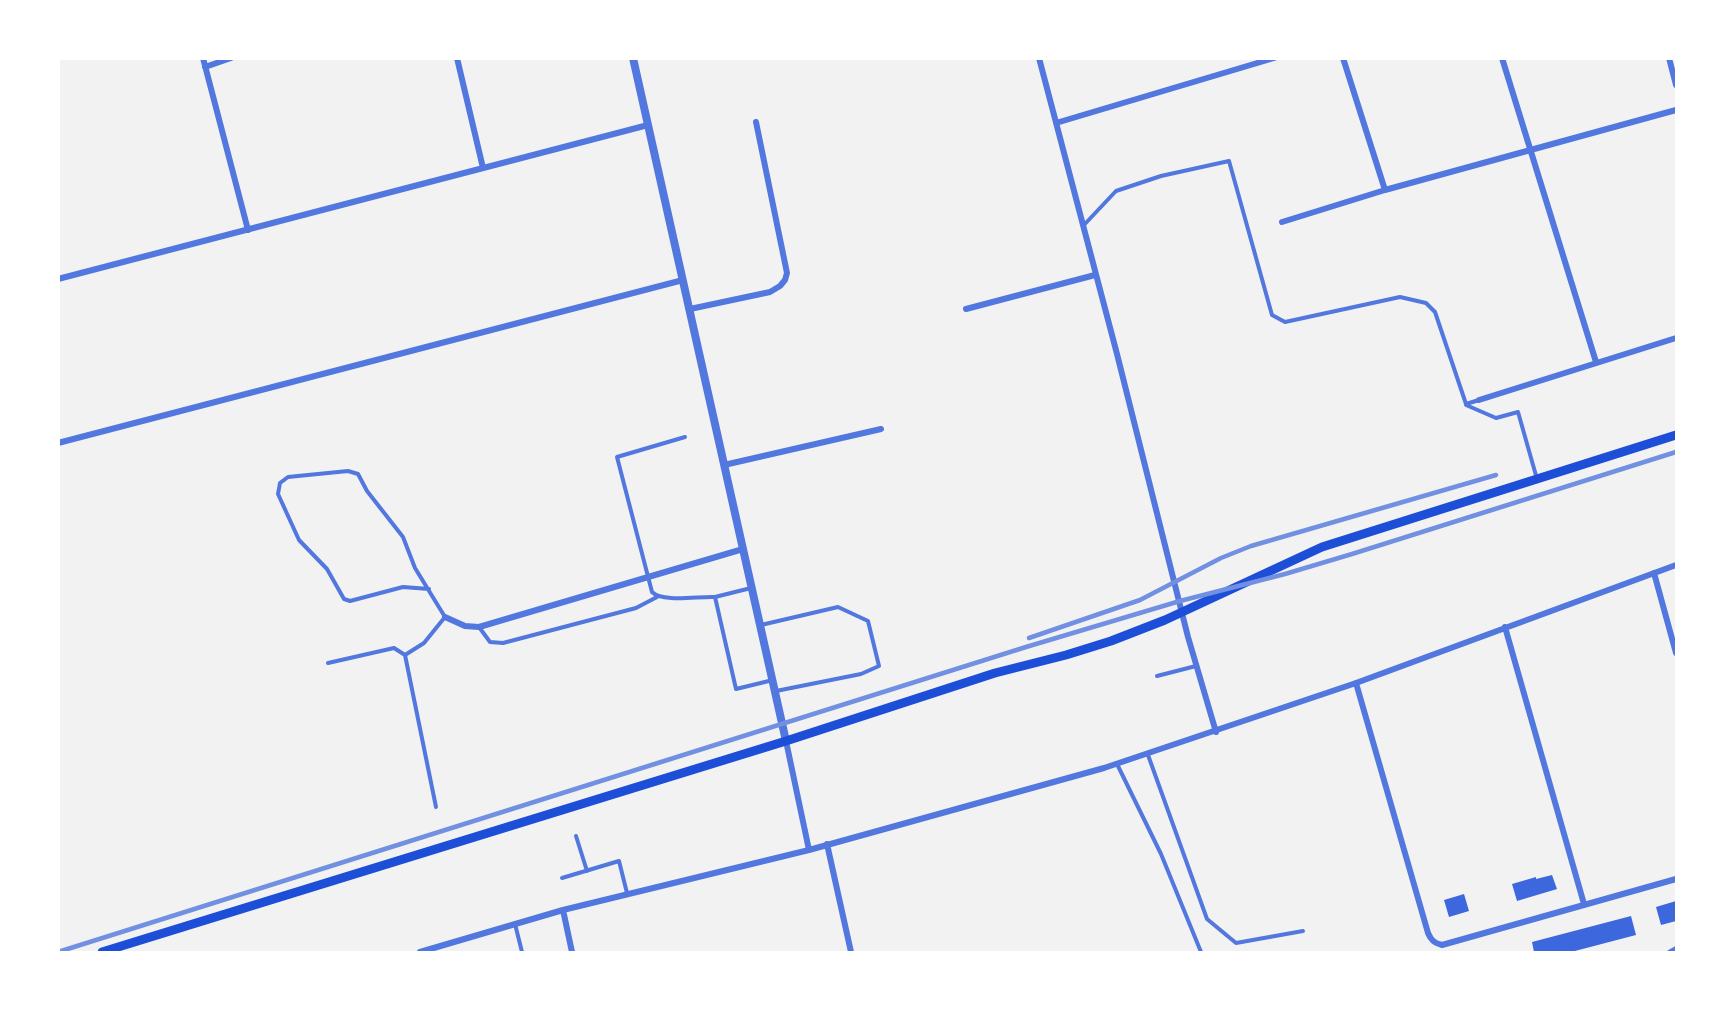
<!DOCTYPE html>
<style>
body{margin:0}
#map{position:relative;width:1735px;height:1011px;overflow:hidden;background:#f2f2f2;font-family:Ubuntu,sans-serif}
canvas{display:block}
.frame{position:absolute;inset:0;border:60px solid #fff;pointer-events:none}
</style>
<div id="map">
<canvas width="1735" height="1011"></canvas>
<div class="frame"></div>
</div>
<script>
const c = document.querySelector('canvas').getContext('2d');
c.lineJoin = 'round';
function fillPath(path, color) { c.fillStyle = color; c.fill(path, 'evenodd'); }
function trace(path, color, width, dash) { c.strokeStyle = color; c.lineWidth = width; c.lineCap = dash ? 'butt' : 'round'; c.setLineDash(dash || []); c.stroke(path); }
fillPath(new Path2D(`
 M1552,875L1557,889L1517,901L1512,884L1536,877V879Z
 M1464,894L1469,911L1449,917L1444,900Z
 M1676,901V921L1661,925L1656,907Z
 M1631,916L1636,935L1571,952H1534L1532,942Z`), '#3d67dc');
trace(new Path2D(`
 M1083,226L1116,191L1161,176L1229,161L1272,315L1285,322L1400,297L1426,303L1435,312L1466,404L1479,400
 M1466,405L1496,418L1518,412L1537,479
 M685,437L617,457L652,592C663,603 699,596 715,597
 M751,588L715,597L736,689L773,680
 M429,589L403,587L350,601L344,599L327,569L299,540L278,494L280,483L288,477L348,471L358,474L367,491L403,537L415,568L445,617L424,643L405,655L436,807
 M761,625L838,607L868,621L879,666L861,674L776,691
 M479,627L490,642L503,643L636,608L657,597
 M328,663L394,648L405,655
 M1157,676L1196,666
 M1148,755L1207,919L1236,943L1303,931
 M1117,764L1161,854L1201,952
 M576,836L587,871
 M562,878L619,861L627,893
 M515,924L522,952
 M1669,952L1676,948`), '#5277de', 4);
trace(new Path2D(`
 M203,58L248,230
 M457,58L483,168
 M1039,58L1117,354L1188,637L1216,732
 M1343,58L1385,190
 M1502,58L1596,362
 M1669,58L1676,85
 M205,67L231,58
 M1056,123L1274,58
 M1282,222L1385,190L1676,110
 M58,279L648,125
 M690,309L770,292L780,286L785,280L787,273L756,122
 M966,309L1095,275
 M1479,400L1676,338
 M58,443L683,280
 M724,465L881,429
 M1654,573L1676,653
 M445,617L465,626L479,627L743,549
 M1505,627L1584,904
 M1356,683L1428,933C1431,940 1434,943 1442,945L1676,879
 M786,741L809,850
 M827,844L851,952
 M563,910L572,952
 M420,952L563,910L809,850L1104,768L1356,683L1676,565`), '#5277de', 6);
trace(new Path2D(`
 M633,58L786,741`), '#5277de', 8);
trace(new Path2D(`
 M102,952L786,741L995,673L1066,655L1111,641L1165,620L1322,547L1676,435`), '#1d4ed8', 9);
trace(new Path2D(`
 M1029,638L1140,600L1221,558L1251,546L1496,475
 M58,952L1026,647L1180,601L1285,574L1352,554L1676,452`), '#7290e2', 4.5);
</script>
